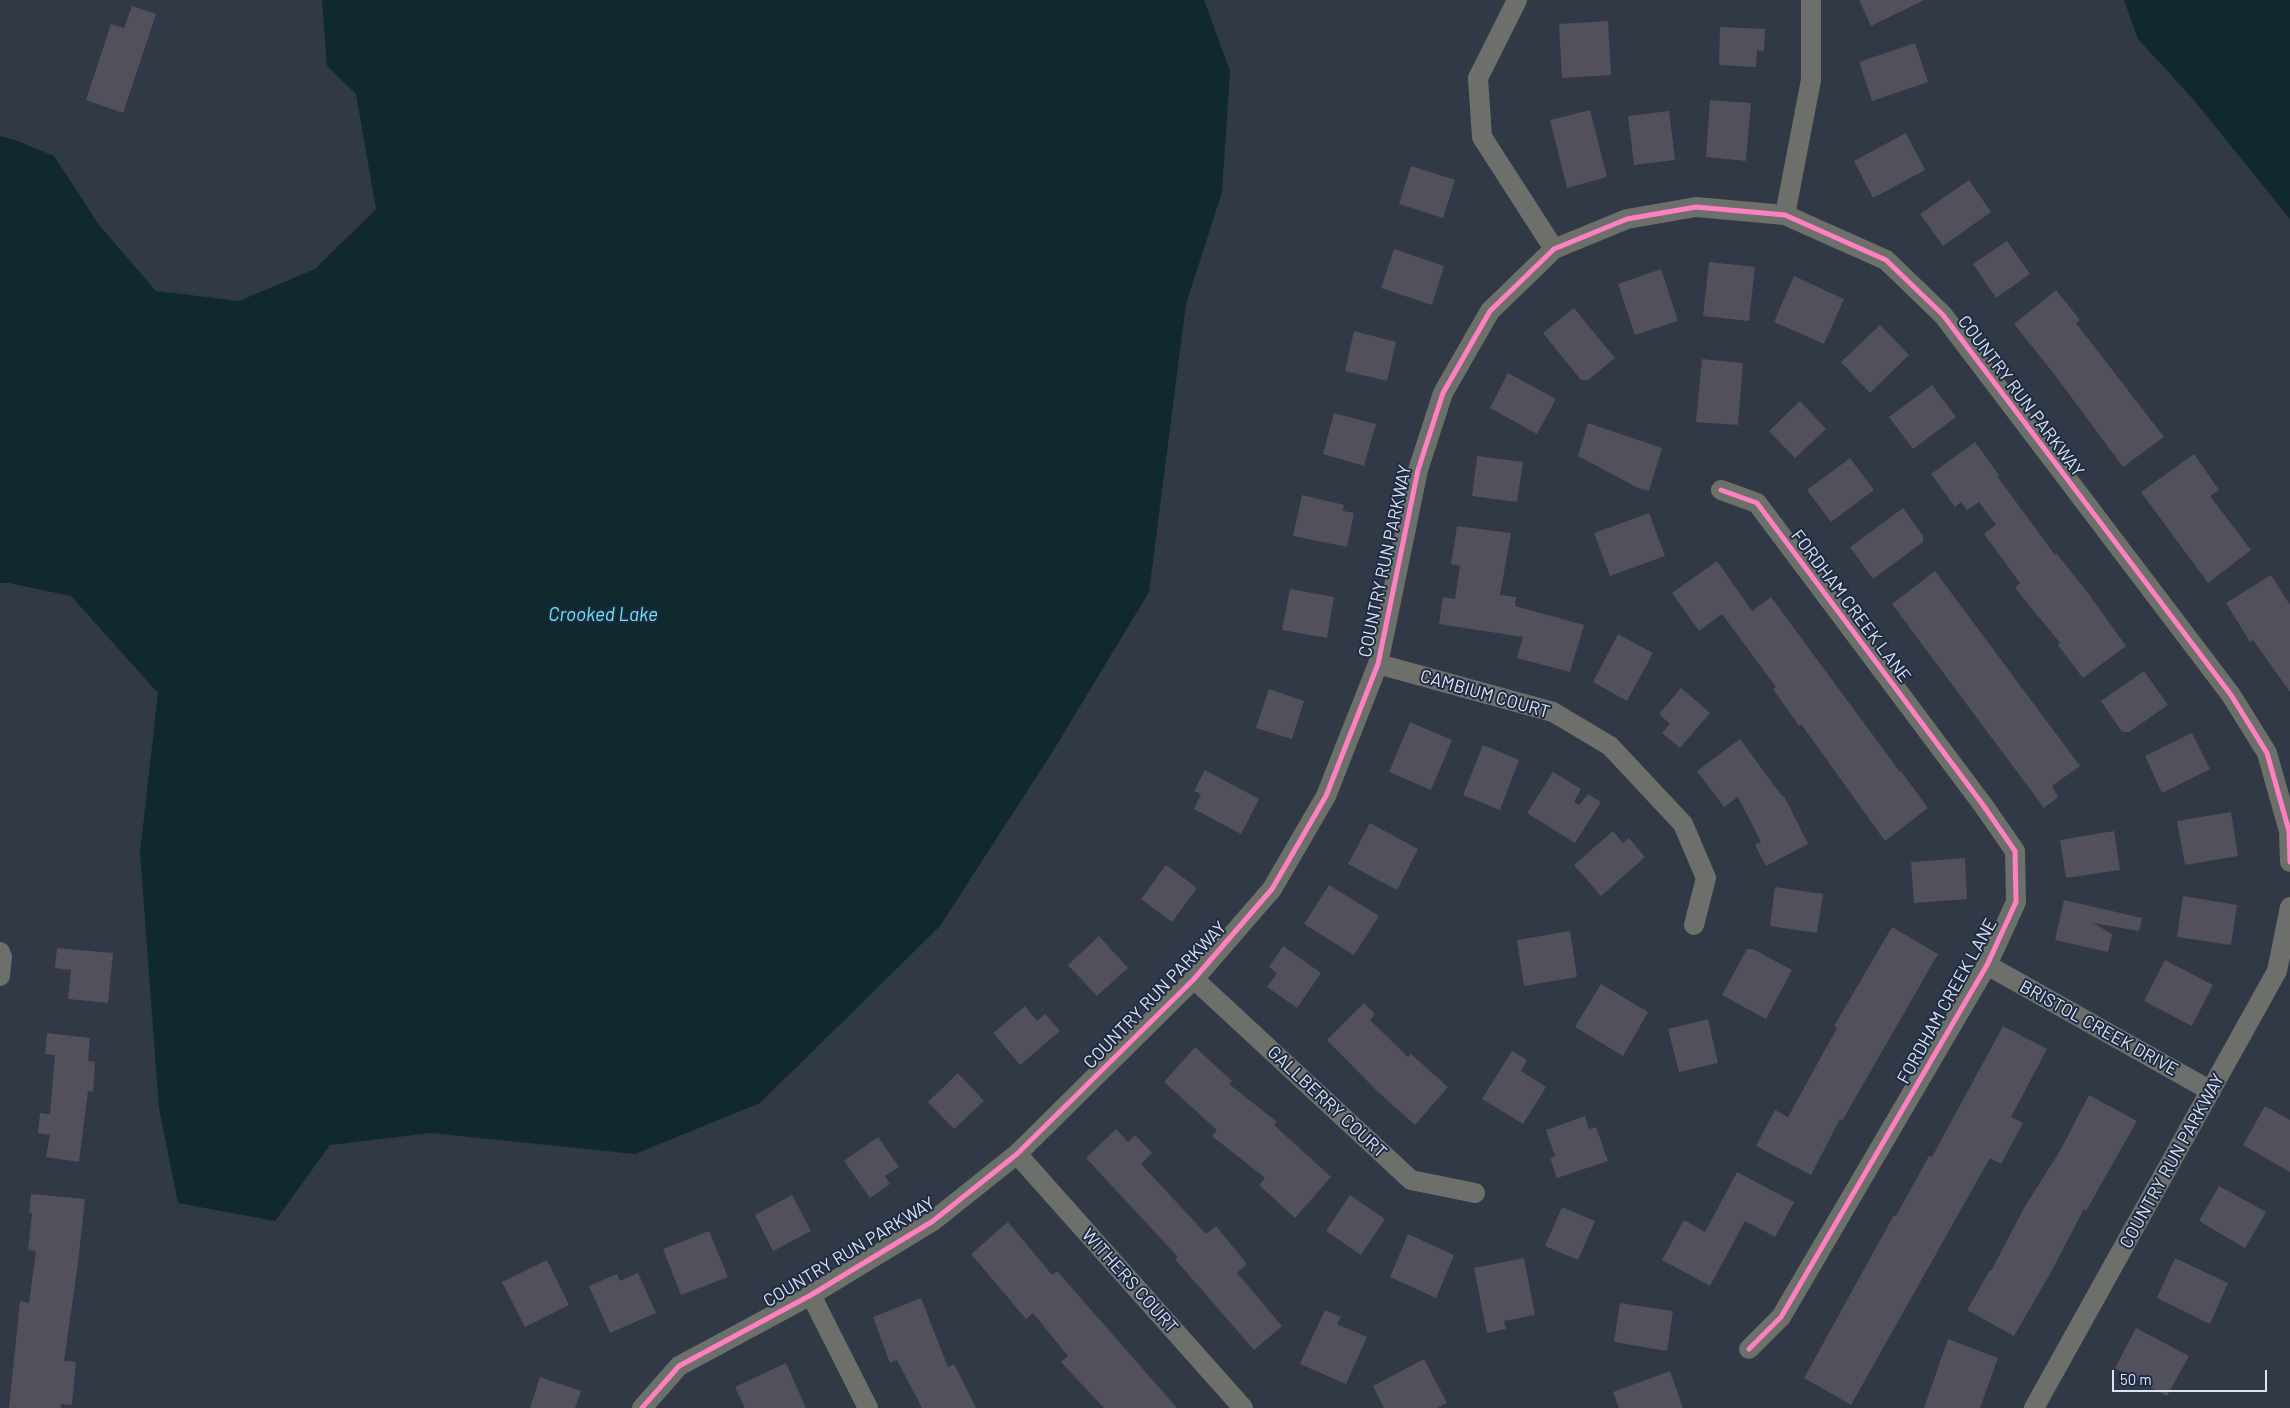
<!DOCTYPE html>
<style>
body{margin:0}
#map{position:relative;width:2290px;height:1408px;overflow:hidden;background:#313846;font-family:Barlow,sans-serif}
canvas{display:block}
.scale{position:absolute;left:2112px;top:1370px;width:155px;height:22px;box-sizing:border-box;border:2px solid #dbe3f3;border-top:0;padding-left:6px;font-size:15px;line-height:18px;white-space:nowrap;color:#dbe3f3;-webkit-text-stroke:4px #1f2b43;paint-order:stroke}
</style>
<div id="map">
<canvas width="2290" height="1408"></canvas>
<div class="scale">50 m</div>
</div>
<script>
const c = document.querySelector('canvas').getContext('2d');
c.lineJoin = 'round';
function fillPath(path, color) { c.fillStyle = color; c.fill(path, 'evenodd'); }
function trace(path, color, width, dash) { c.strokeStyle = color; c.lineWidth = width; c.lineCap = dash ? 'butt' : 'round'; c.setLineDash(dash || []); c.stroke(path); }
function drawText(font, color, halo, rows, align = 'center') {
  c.font = font + ' Barlow,sans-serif'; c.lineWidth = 4; c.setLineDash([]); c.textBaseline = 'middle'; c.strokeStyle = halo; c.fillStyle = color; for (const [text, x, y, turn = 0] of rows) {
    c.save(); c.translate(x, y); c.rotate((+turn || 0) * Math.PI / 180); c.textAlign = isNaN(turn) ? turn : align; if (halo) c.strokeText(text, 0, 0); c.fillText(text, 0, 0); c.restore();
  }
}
fillPath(new Path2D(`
 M322,0H1204L1230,71L1222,192L1186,304L1149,592L1053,751L940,926L760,1103L635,1154L431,1133L330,1145L275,1221L178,1203L159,1108L140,853L158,693L71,596L9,583H0V136L15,140L54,156L99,225L156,291L239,301L315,269L376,209L356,94L327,66Z
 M2124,0H2290V219L2193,99L2138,39Z`), '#0f292d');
fillPath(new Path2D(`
 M1859,0H1924L1871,26Z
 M132,6L156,14L123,113L86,100L111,24L124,28Z
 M1608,21L1611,75L1562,78L1559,24Z
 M1720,27L1765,29L1764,51L1757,50L1756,67L1719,65Z
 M1915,43L1928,82L1872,101L1859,62Z
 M1710,100L1751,103L1746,161L1706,157Z
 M1590,110L1607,177L1567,188L1550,120Z
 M1669,111L1675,160L1634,165L1628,116Z
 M1906,133L1925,170L1873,198L1854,161Z
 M1411,166L1455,180L1443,218L1399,204Z
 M1969,180L1991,212L1943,246L1920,214Z
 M2007,241L2030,274L1996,298L1973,264Z
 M1394,249L1444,266L1432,305L1381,288Z
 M1709,262L1755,267L1749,321L1703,316Z
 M1661,269L1678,321L1635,335L1618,284Z
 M1794,276L1844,299L1824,344L1774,322Z
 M2056,290L2080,320L2076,323L2164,437L2123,467L2054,374L2014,324Z
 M1574,308L1615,358L1588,380H1581L1543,333Z
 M1880,325L1909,355L1870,393L1841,362Z
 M1354,331L1396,342L1387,381L1345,371Z
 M1702,359L1743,363L1738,425L1696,422Z
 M1508,373L1556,399L1537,434L1490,408Z
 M1932,385L1956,417L1913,449L1889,417Z
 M1800,401L1826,429L1795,458L1769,431Z
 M1334,413L1376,424L1364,466L1323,454Z
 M1588,423L1662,448L1649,491L1638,488L1578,456Z
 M1975,442L1999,475L1997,476L2055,555L2056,553L2085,589L2126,646L2083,678L2058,645L2060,643L2015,588L2020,583L1984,534L1996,525L1979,502L1967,510L1961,502L1955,507L1931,474Z
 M2194,454L2219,490L2210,496L2251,550L2208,583L2141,492Z
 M1477,456L1523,462L1517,502L1472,496Z
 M1850,458L1874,490L1831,522L1807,490Z
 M1302,495L1344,505L1343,511L1354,513L1347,547L1293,536Z
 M1903,508L1923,536V542L1873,579L1850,547Z
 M1649,513L1665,556L1610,576L1594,533Z
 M1457,526L1511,533L1500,595L1516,597L1515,606L1584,625L1570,672L1517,658L1523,637L1439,624L1443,597L1455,599L1460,566L1451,564Z
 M1717,561L1752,611L1771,597L1900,772L1901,771L1928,808L1885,841L1801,724L1799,726L1773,689L1776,687L1722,614L1699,631L1672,593Z
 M1935,571L2080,766L2052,786L2058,797L2044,808L1892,604Z
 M2271,575L2290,605V692L2253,640L2250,642L2226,603Z
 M1290,589L1334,597L1327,638L1282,630Z
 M1618,634L1653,653L1627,701L1593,682Z
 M2144,671L2168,705L2129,732H2122L2101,701Z
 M1681,688L1710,713L1680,748L1662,733L1670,724L1659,714Z
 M1269,689L1304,701L1292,739L1256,728Z
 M1410,722L1452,740L1431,790L1389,772Z
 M2192,733L2210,769L2162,793L2145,756Z
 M1740,739L1782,796H1784L1808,844L1766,866L1755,845L1761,842L1738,797L1724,807L1697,771Z
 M1483,745L1519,760L1500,810L1463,795Z
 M1205,770L1259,799L1241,834L1194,809L1201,794L1194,791Z
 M1553,772L1581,789L1574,802L1579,805L1588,794L1601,802L1575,843L1527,813Z
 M2231,812L2238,856L2185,865L2177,821Z
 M1370,823L1418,849L1397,890L1348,864Z
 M1613,831L1623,843L1629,838L1645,857L1601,896L1574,865Z
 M2114,831L2120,870L2066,878L2060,840Z
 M1965,858L1967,899L1914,903L1911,862Z
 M1166,865L1197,888L1172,922L1141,899Z
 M1329,885L1379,916L1354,955L1304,924Z
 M1775,887L1823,894L1817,933L1770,926Z
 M2183,896L2237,905L2231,945L2177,937Z
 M2064,900L2142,918L2139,931L2093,923L2112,934L2108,952L2055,940Z
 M1892,927L1938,954L1842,1121L1840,1119L1811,1175L1756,1146L1775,1110L1788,1117L1837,1028L1834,1026Z
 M1570,931L1577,977L1524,986L1517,940Z
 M1099,936L1128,968L1097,996L1068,965Z
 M1283,946L1321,973L1297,1008L1267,987L1277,973L1269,967Z
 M57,948L113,953L108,1003L68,999L71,970L55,968Z
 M1747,949H1753L1792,970L1766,1019L1722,995Z
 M2165,960L2213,985L2192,1026L2144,1001Z
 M1601,984L1648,1012L1623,1056L1575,1027Z
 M1364,1003L1375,1014L1370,1020L1408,1057L1411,1054L1448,1087L1415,1125L1378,1092L1327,1040Z
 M1025,1006L1037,1021L1045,1014L1060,1031L1020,1065L993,1033Z
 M1708,1019L1718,1063L1679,1072L1668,1029Z
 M2003,1026L2047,1049L2011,1117L2023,1123L2001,1164L1990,1158L1851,1405L1804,1378L1894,1215L1896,1216L1929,1156L1932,1157Z
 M47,1033L90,1038L88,1061L95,1062L93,1092L88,1091L79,1162L46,1157L50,1135L38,1133L40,1113L50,1114L55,1055L45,1054Z
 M1195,1047L1232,1081L1229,1084L1277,1122L1274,1125L1331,1177L1295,1218L1259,1185L1265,1178L1212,1136L1217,1130L1164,1082Z
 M1512,1051L1527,1060L1521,1071L1546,1087L1523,1124L1482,1099Z
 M958,1073L984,1101L954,1129L928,1102Z
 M2089,1095L2137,1121L2086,1211L2084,1209L2050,1274L2014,1336L1967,1310L1990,1270L1991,1271L2024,1208L2061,1149Z
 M2265,1106L2290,1120V1172L2243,1145Z
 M1585,1116L1589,1129L1596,1127L1608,1161L1557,1178L1550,1158L1555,1156L1546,1130Z
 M1116,1129L1128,1142L1135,1135L1152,1153L1141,1164L1206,1234L1216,1226L1247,1264L1237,1273L1282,1326L1254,1350L1175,1259L1178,1257L1086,1158Z
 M878,1137L899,1167L885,1176L890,1184L870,1198L844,1161Z
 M1737,1172L1794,1202L1775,1237L1745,1221L1710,1286L1662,1260L1684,1220L1705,1232Z
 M2219,1186L2266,1212L2245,1248L2199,1221Z
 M31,1194L85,1199L78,1263L64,1361L76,1362L72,1405L61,1404V1408H9L20,1301L29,1303L36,1251L28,1250L32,1213H29Z
 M792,1195L811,1231L773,1251L755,1215Z
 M1350,1195L1385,1219L1361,1255L1326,1231Z
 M1562,1207L1595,1221L1578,1260L1545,1246Z
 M1008,1222L1052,1275L1057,1271L1177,1408H1104L1061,1362L1068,1356L1033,1313L1026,1319L971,1254Z
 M709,1231L728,1277L681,1295L663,1249Z
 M1408,1234L1454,1255L1436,1298L1390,1277Z
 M1524,1258L1535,1315L1504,1321L1506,1329L1487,1333L1474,1268Z
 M2175,1258L2228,1283L2210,1324L2157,1298Z
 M547,1260L569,1305L525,1327L502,1282Z
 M638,1273L656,1313L610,1333L589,1286L617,1274L620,1281Z
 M921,1298L948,1367L954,1364L976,1408H922L897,1360L890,1363L873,1317Z
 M1620,1303L1673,1311L1667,1351L1614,1342Z
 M1325,1310L1341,1317L1337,1324L1367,1337L1346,1384L1300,1364Z
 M2136,1328L2189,1356L2167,1396L2115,1368Z
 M1948,1339L1998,1358L1980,1408H1924Z
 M1424,1359L1447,1403L1437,1408H1384L1373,1386Z
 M786,1363L806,1408H745L735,1387Z
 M1670,1371L1683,1408H1619L1613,1392Z
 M540,1377L581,1391L575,1408H530Z`), '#52505a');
trace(new Path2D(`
 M1517,0L1478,78L1482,137L1554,249
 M1785,215L1811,80V0
 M1721,490L1757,503L1983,805L2015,851L2016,902L1987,965L1781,1317L1749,1349
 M1378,664L1553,712L1610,746L1683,824L1706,878L1694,925
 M0,952L2,957L0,976
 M1987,965L2211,1091
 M1194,979L1411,1180L1475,1193
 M1017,1154L1243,1408
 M811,1295L868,1408
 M642,1408L679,1366L811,1295L933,1221L1017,1154L1194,979L1272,889L1326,796L1378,664L1418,470L1443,393L1490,311L1554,249L1627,219L1696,207L1785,215L1886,260L1943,315L2231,695L2267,753L2289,831L2290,862
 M2034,1408L2277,971L2290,907`), '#6d706a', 20);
trace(new Path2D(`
 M1721,490L1757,503L1983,805L2015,851L2016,902L1987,965L1781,1317L1749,1349
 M642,1408L679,1366L811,1295L933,1221L1017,1154L1194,979L1272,889L1326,796L1378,664L1418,470L1443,393L1490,311L1554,249L1627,219L1696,207L1785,215L1886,260L1943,315L2231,695L2267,753L2289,831L2290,862`), '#ff80c0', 5);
drawText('18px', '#dbe3f3', '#1f2b43', [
 ["COUNTRY RUN PARKWAY",2021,396,53],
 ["COUNTRY RUN PARKWAY",1385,561,-78],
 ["FORDHAM CREEK LANE",1851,606,53],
 ["CAMBIUM COURT",1485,694,16],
 ["COUNTRY RUN PARKWAY",1155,995,-46],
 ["FORDHAM CREEK LANE",1947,1001,-61],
 ["BRISTOL CREEK DRIVE",2099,1028,29],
 ["GALLBERRY COURT",1327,1102,43],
 ["COUNTRY RUN PARKWAY",2172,1161,-61],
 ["COUNTRY RUN PARKWAY",849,1252,-31],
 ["WITHERS COURT",1130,1281,48]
]);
drawText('italic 19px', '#67e9f7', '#1f2b43', [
 ["Crooked Lake",603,615]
]);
</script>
